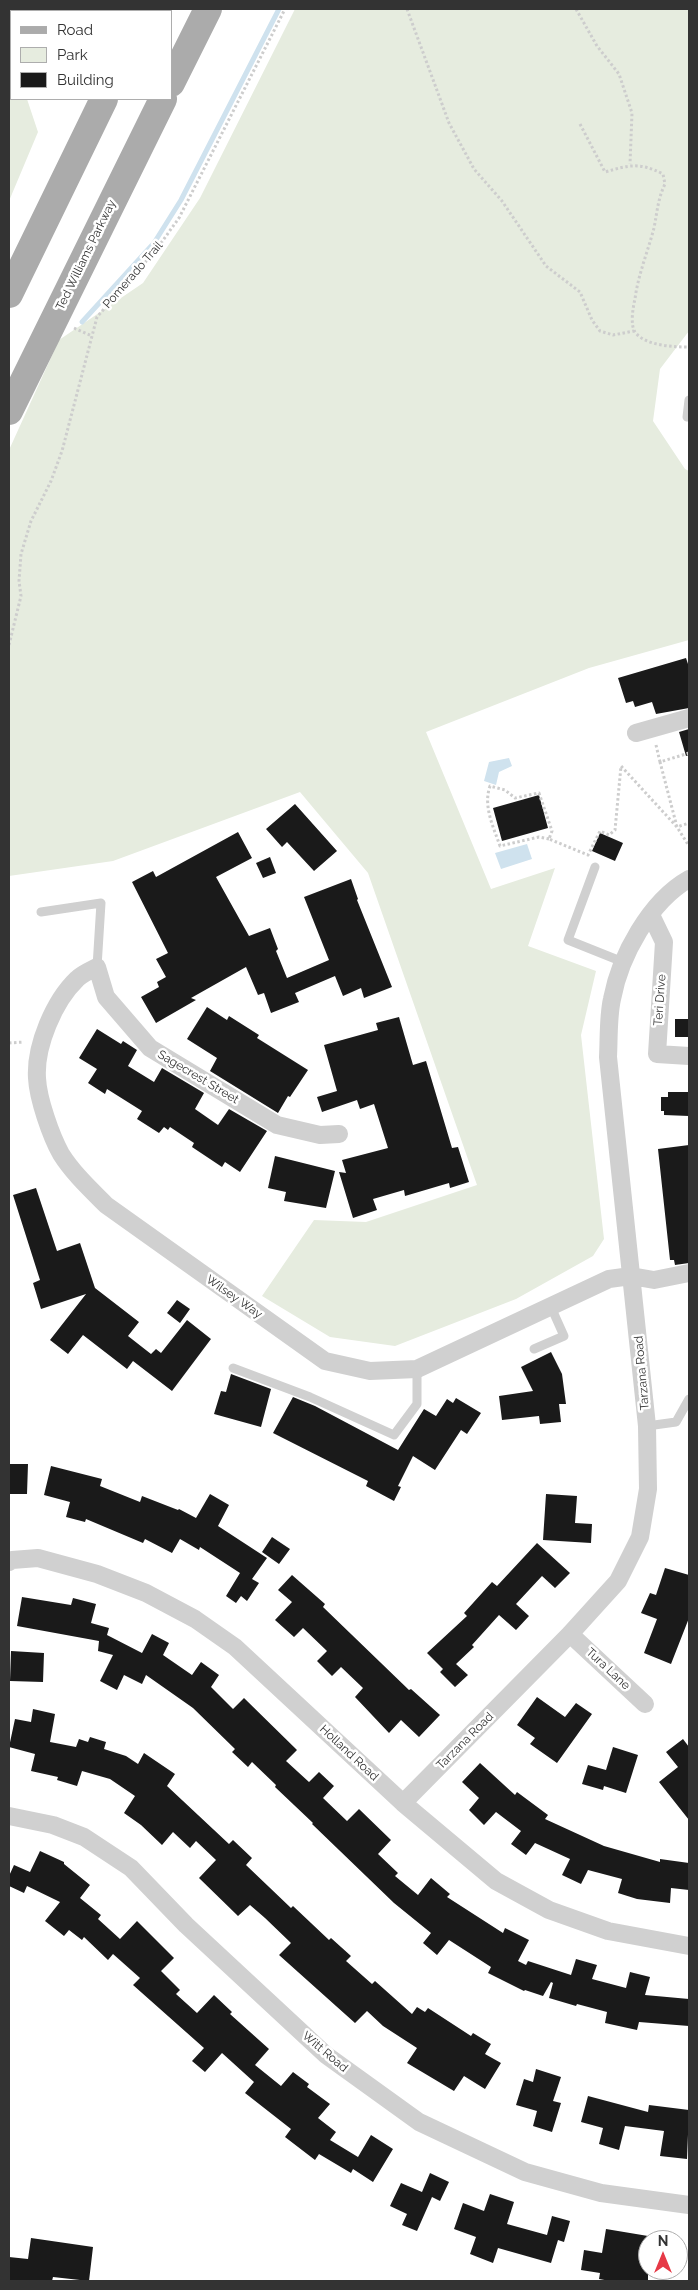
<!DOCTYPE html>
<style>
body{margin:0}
#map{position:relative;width:698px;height:2290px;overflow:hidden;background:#fff;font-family:Raleway,sans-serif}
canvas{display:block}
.frame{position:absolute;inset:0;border:10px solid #333;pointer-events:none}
.legend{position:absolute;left:10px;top:10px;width:162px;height:90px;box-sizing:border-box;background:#fff;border:1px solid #adadad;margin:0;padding:6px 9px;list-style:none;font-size:15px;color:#333}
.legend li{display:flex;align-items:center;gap:10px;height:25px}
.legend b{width:25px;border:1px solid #adadad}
.north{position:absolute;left:638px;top:2230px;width:50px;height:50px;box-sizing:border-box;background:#fff;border:1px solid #adadad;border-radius:50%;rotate:0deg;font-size:14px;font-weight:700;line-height:20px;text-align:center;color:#333}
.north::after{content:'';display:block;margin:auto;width:18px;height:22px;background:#e63946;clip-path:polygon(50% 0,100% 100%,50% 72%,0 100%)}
</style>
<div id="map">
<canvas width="698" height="2290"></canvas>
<div class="frame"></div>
<ul class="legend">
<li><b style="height:6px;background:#ababab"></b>Road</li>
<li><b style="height:14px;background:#e6ecdf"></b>Park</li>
<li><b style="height:14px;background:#1a1a1a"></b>Building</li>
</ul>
<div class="north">N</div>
</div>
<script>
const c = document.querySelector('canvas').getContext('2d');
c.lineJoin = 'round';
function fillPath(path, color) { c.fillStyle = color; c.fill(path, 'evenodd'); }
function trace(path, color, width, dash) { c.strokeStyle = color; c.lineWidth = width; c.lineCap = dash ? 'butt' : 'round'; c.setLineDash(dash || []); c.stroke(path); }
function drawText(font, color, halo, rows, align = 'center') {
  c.font = font + ' Raleway,sans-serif'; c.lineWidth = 5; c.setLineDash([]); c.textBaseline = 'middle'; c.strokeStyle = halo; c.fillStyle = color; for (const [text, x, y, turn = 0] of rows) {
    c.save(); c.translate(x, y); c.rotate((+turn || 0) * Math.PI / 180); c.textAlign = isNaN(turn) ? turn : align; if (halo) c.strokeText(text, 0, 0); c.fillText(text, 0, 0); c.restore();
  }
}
fillPath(new Path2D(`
 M9,9H39L38,11H11V99H27L38,132L9,201Z
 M295,9H689V331L660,369L653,421L685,469L689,471V640L589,668L426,732L491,889L555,868L528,946L596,971L581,1035L604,1239L593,1256L516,1299L395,1346L330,1337L262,1296L314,1220L366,1222L477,1185L368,873L300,792L113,861L9,876V450L59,340L143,283L200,198Z`), '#e6ecdf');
fillPath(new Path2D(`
 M509,758L512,766L499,772L496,785L484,781L489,762Z
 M527,844L532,859L501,869L495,853Z`), '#cfe2ee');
trace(new Path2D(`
 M82,322L154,243L181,200L279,9`), '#cfe2ee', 5);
fillPath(new Path2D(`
 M686,658L689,667V708L656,714L652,702L635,707L633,701L626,703L618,678Z
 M689,729V755L686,756L679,732Z
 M539,795L548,828L502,841L493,808Z
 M295,804L337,851L314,871L287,842L282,847L266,829Z
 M238,832L252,858L216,877L249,936L270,928L278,949L276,951L287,978L329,960L304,897L351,879L358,899L357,900L392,987L364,998L361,988L343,996L335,976L295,993L299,1002L271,1013L264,993L258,995L246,967L191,998L196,1000L156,1023L141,997L159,987L157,982L166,977L156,959L168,953L132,882L153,871L156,877Z
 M600,833L623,843L615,861L592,851Z
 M270,857L276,873L263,878L256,863Z
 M207,1007L227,1020L229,1016L259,1035L257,1038L308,1070L290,1097L288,1096L278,1113L210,1071L217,1058L187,1039Z
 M399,1017L413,1065L426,1061L452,1148L458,1147L469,1182L450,1188L449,1183L405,1196L404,1190L373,1199L377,1210L353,1218L339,1172L346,1173L342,1160L388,1148L374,1104L360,1109L357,1100L322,1112L317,1097L337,1091L324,1045L378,1030L376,1023Z
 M675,1019H689V1037H675Z
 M97,1029L121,1044L123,1041L137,1050L128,1066L154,1082L162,1068L204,1093L195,1109L218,1125L229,1109L267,1131L240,1172L225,1162L222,1167L192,1147L194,1143L170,1127L168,1130L164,1127L159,1133L137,1119L142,1111L107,1089L105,1094L88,1083L97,1069L79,1058Z
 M668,1092H689V1116L664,1115V1111H661V1097H668Z
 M689,1145V1263L675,1265L674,1260H670L658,1149Z
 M275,1156L335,1171L326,1208L284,1201L286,1192L268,1188Z
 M36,1188L57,1251L80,1243L95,1288L139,1322L128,1336L151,1354L156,1349L161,1353L187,1320L211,1339L172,1391L133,1361L127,1369L83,1335L68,1354L50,1340L86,1294L41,1309L33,1283L40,1280L13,1195Z
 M177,1300L190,1309L180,1323L167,1313Z
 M551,1352L562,1374L566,1404H559L561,1422L540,1424L539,1416L502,1420L499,1396L533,1391L521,1367Z
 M231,1374L271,1389L261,1427L214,1414L221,1391L226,1392Z
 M293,1397L315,1406L398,1450L424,1409L436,1416L447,1399L453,1403L456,1398L481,1413L467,1434L461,1430L435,1470L413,1456L398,1486L401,1487L394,1501L366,1486L368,1481L273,1433Z
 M9,1464H28L27,1494H9Z
 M51,1466L102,1479L100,1486L140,1502L142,1496L178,1510L179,1509L196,1518L210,1494L229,1505L218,1526L267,1558L252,1579L259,1583L247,1601L241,1596L236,1603L226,1596L240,1573L200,1547L199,1550L180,1539L172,1553L145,1539L143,1543L86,1519L85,1522L66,1517L70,1502L44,1495Z
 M546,1494L577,1496L575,1523L592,1524L591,1543L543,1540Z
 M272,1537L290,1549L279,1564L262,1552Z
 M537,1543L570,1573L555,1588L542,1576L516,1604L529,1616L516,1630L499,1615L472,1645L474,1647L456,1664L468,1675L455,1687L440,1672L443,1669L427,1653L467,1616L464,1613L492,1582L497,1586Z
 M665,1568L689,1575V1618L671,1664L644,1653L657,1619L641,1613L650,1593L656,1595Z
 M292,1575L325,1604L323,1607L409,1690L411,1689L440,1715L419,1737L401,1720L389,1733L355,1697L363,1688L341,1667L332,1676L317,1661L327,1651L303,1628L294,1637L275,1620L292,1602L278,1590Z
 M22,1597L71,1605L73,1598L96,1604L91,1623L109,1628L107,1635L142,1653L152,1634L169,1643L163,1655L192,1675L201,1662L219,1675L211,1687L233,1709L244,1698L297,1750L286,1761L309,1782L319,1772L334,1786L323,1798L347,1821L359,1809L391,1840L378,1854L398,1873L395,1876L418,1895L431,1878L450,1894L447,1897L503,1933L505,1928L529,1940L518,1961L526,1965L528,1961L571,1975L576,1959L597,1965L592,1979L626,1988L630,1972L650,1977L645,1995L689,1999V2026L639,2022L637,2030L605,2023L607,2012L577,2004L576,2006L549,1998L553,1983L551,1982L543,1996L525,1990L524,1991L488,1973L491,1967L449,1940L437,1955L423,1943L431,1933L394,1903L312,1824L313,1823L275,1787L276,1785L252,1762L248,1767L232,1752L235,1749L193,1708L146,1675L142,1684L124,1675L117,1690L100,1681L113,1655L98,1651L99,1641L17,1626Z
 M11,1651L44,1653L43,1682L10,1681Z
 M537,1697L565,1717L576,1703L592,1714L557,1763L530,1744L535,1738L517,1725Z
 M33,1709L55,1714L50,1742L76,1747L79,1739L88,1742L90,1737L106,1742L104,1749L126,1756L138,1764L144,1753L175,1774L167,1786L229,1844L233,1840L252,1858L246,1865L291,1908L293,1906L329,1940L331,1938L351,1956L346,1961L372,1984L375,1981L412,2014L417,2007L425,2012L428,2008L471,2036L473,2033L491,2044L485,2054L501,2063L485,2089L464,2076L454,2091L407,2063L417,2048L383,2026L367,2011L355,2023L279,1955L291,1943L265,1918L250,1905L238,1916L199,1878L216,1860L196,1841L190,1848L173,1832L162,1845L141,1825L124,1813L135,1796L110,1779L82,1771L77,1786L57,1780L58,1777L31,1771L35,1754L9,1747L15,1719L31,1722Z
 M683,1739L689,1747V1820L659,1782L678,1767L666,1752Z
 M613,1747L638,1755L626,1793L604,1786L603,1790L582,1784L588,1765L606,1770Z
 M480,1763L515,1795L517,1792L548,1815L545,1819L604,1846L660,1862V1859L689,1863V1890L671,1888L670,1903L637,1899L618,1893L622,1879L588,1870L581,1884L562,1875L570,1859L535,1843L526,1855L511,1844L521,1831L496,1812L484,1825L469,1810L479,1798L462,1782Z
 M40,1851L64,1862V1864L90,1885L80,1898L101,1915L98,1919L120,1939L137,1921L174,1958L161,1971L180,1990L176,1994L197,2013L214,1995L232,2012L230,2014L269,2049L255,2065L281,2086L293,2072L309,2084L307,2087L330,2104L318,2118L336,2132L330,2140L358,2157L371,2135L393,2149L373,2182L353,2169L351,2173L319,2154L315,2160L285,2137L291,2129L245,2093L254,2082L222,2053L205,2072L192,2061L204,2048L133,1985L140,1978L113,1954L108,1960L84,1937L82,1940L69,1930L64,1936L45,1921L60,1902L27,1886L24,1893L9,1886V1876L14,1865L30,1872Z
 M536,2069L561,2077L553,2101L561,2103L552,2132L533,2126L537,2111L516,2105L524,2079L533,2082Z
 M588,2096L648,2112L649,2105L689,2110L687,2159L660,2156L664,2131L625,2126L619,2150L599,2144L603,2128L581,2122Z
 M430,2173L449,2182L440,2201L432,2197L417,2231L402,2225L407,2214L390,2206L401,2183L422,2192Z
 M490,2194L514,2202L507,2224L547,2235L552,2216L570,2221L564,2242L558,2240L551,2263L498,2248L493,2263L470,2254L476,2237L454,2229L463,2203L484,2211Z
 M606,2229L648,2236V2281H610L599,2279L600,2273L581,2270L584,2250L602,2253Z
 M31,2238L93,2247L89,2281L53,2277L52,2281H9V2257L28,2259Z`), '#1a1a1a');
trace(new Path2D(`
 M407,9L449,123L474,169L502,201L546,266L580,292L592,320L600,331L613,335L634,331
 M576,9L597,46L619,74L632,113L630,164
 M580,124L605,172C629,165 640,162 663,174L665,184C658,198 657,213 654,228C648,251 638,275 635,299C633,307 630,325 635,332C645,346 674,347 689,347
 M74,328L92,336
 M9,645L21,596L19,581L21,554L31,521L51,481L62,451L97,317L156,250L179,218L285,9
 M656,745L660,762
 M689,753L660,762L677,827L689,823
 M549,839L539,837L500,846C493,826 483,806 490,786L505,790L515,798L539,793L552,831L549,839L588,855L600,831L609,835L615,830L621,766L677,827L689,846
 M9,1043L24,1042`), '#cdcdcd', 3, [2.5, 2.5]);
trace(new Path2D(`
 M689,400L687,417H689
 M595,867L568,940L623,962
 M41,912L101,903L97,967
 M534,1349L564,1336L551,1307
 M233,1368L310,1397L394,1435L417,1404V1369
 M647,1426L676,1422L689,1399`), '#d0d0d0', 9);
trace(new Path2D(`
 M636,733L689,718
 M651,915L664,942L657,1054L689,1056
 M339,1134L320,1135L277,1125L150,1048L106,997L97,967C91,970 82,974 77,979C54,1001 35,1046 37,1078C38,1099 51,1136 61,1154C73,1173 90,1189 106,1205L325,1361L370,1371L417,1369L609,1279L631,1276L654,1280L689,1273
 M9,1562L12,1560L38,1558L97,1574L146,1593L195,1619L235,1647L403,1803L496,1881L549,1910L608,1931L689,1946
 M570,1634L645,1704
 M403,1803L570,1634L618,1581L640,1537L648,1489L647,1426L608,1057C609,1038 608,1017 612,999C620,956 650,901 689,879
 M9,1816L53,1825L84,1837L131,1868L186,1925L326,2055L419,2122L525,2172L601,2193L689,2205`), '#d0d0d0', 18);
trace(new Path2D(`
 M147,11L149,9
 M171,83L208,9
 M9,294L104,99
 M9,411L163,99`), '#ababab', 28);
drawText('12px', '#333', '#fff', [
 ["Ted Williams Parkway",86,255,-64],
 ["Pomerado Trail",133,275,-49],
 ["Teri Drive",660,1000,-86],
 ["Sagecrest Street",198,1077,31],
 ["Wilsey Way",234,1297,35],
 ["Tarzana Road",642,1373,-95],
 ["Tura Lane",608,1669,43],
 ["Tarzana Road",465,1741,-45],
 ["Holland Road",349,1753,43],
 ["Witt Road",325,2052,40]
]);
</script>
